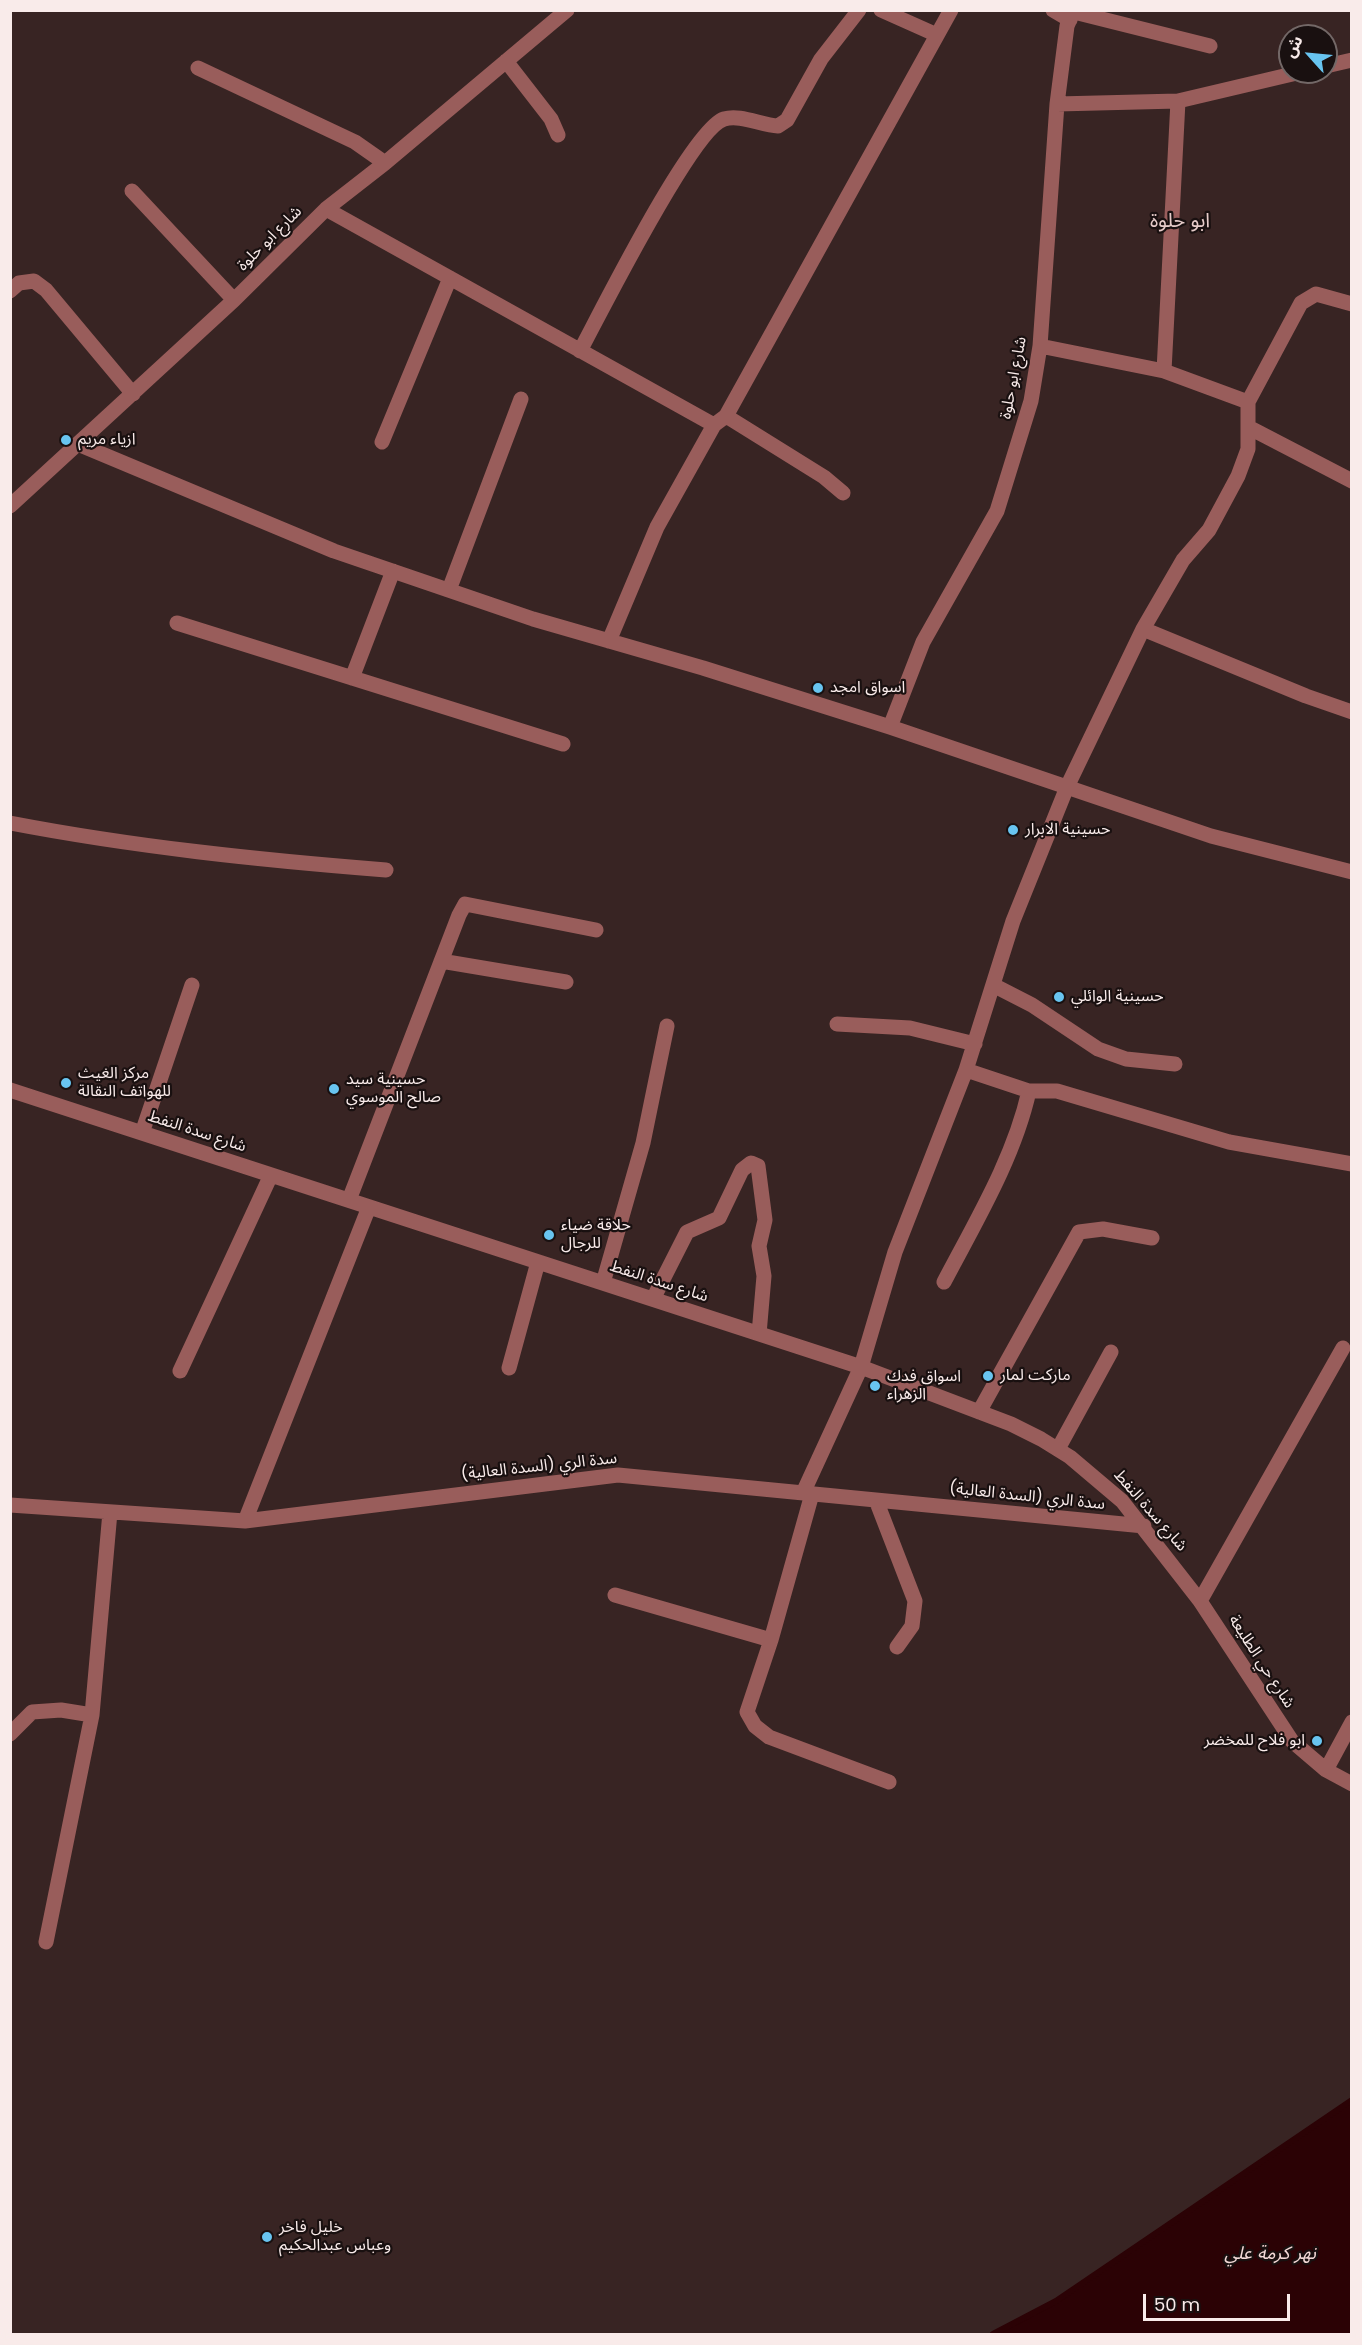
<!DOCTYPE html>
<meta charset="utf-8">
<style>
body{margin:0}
#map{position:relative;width:1362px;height:2345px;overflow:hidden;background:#382423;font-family:Poppins,"Noto Sans Arabic",sans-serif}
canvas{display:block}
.frame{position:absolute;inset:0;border:12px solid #f9ebea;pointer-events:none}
.north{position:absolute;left:1278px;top:24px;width:60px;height:60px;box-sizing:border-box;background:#191010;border:2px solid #736867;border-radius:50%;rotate:297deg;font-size:16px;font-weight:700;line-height:24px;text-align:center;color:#f9ebea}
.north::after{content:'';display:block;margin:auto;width:21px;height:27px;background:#68c4f0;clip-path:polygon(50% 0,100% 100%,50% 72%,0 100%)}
.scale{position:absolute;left:1143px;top:2294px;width:147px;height:27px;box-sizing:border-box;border:3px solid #f9ebea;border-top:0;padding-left:8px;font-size:18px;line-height:21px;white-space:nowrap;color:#f9ebea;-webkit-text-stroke:4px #191010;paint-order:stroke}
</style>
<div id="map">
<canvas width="1362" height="2345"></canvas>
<div class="frame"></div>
<div class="north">ش</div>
<div class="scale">50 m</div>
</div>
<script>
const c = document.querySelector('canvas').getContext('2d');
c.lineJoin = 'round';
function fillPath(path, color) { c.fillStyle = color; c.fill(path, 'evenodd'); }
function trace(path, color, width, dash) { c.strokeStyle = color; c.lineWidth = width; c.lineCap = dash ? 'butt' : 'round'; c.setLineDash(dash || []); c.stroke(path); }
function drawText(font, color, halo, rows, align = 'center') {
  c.font = font + ' Poppins,"Noto Sans Arabic",sans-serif'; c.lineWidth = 4.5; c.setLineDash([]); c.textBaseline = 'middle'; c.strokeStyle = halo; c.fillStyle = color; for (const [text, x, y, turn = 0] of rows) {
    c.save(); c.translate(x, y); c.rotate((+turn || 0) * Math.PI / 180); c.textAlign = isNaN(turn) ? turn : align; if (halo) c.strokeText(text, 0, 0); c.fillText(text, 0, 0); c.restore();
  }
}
fillPath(new Path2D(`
 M1351,2100V2334H993L1056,2301Z`), '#2b0205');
trace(new Path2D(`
 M993,2334L1056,2301L1352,2100`), '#2b0205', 6);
trace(new Path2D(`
 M881,10L937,35
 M1053,10L1070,20
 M1074,12L1210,46
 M506,61L551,119L558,135
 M1326,66L1352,60
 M198,68L355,142L385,163
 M1057,104L1178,101L1301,72
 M132,191L234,300
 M326,209L714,425
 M10,291L19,283L34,281L46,290L133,394
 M1040,346L1164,371L1248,402
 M580,351C601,312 692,129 724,119C740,114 761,125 778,126L787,120L821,59L859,10
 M1164,371L1178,101
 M726,416L824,477L843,493
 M1250,428L1352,481
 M382,442L450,278
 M78,444L334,551L533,619L703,668L890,727L1211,836L1352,872
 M10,506L234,300L326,209L385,163L567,10
 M449,590L521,399
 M177,623L563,744
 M1143,629L1306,696L1352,712
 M609,641L657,527L714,425L726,416L951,10
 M352,678L393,571
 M890,727L923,642L997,511L1031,401L1040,346L1057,104L1067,26L1074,10
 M10,823C135,847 260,860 386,870
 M441,961L566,982
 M993,985L1032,1005L1098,1049L1126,1059L1175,1064
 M837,1024L910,1028L975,1044
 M966,1070L1029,1091H1057L1229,1142L1352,1164
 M10,1090L861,1367L1011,1424L1041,1439L1070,1457L1122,1501L1200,1601L1292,1741L1326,1770L1352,1784
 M142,1133L192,985
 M349,1200L459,915L465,904L596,930
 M944,1282C976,1221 1014,1158 1029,1091
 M603,1283L643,1143L667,1026
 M653,1299L687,1232L719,1218L742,1170L751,1163L758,1166L765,1220L759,1246L764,1276L759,1334
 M509,1368L538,1262
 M180,1371L271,1175
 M979,1412L1079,1232L1103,1229L1152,1238
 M1058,1449L1111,1352
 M803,1493L861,1367L895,1252L966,1070L1013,921L1067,787L1143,629L1183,560L1209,530L1238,476L1248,449V402L1301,303L1316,294L1352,304
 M812,1494L771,1640L747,1712L755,1726L769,1737L889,1782
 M876,1500L915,1601L912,1626L897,1647
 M10,1505L245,1521L618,1475L1144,1526
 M245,1521L369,1207
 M615,1595L771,1640
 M1200,1601L1343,1348
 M10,1734L32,1712L61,1710L92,1715
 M1326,1770L1352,1722
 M46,1942L92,1715L110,1512`), '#995d5b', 15);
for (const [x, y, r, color] of [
 [66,440,6,"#68c4f0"],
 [818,688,6,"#68c4f0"],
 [1013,830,6,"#68c4f0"],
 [1059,997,6,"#68c4f0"],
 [66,1083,6,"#68c4f0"],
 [334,1089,6,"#68c4f0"],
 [549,1235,6,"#68c4f0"],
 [988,1376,6,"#68c4f0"],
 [875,1386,6,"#68c4f0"],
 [1317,1741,6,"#68c4f0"],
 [267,2237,6,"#68c4f0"]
]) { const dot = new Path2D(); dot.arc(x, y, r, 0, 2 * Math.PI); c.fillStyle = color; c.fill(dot); trace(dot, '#191010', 2); }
drawText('16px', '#f9ebea', '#191010', [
 ["شارع ابو حلوة",270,239,-45],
 ["شارع ابو حلوة",1014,378,-79],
 ["شارع سدة النفط",197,1132,18],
 ["شارع سدة النفط",659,1282,18],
 ["سدة الري (السدة العالية)",539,1467,-6],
 ["سدة الري (السدة العالية)",1027,1497,6],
 ["شارع سدة النفط",1150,1511,49],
 ["شارع حي الطليعة",1261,1662,57]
]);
drawText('16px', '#f9ebea', '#191010', [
 ["ازياء مريم",78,440],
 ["اسواق امجد",830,688],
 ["حسينية الابرار",1025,830],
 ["حسينية الوائلي",1071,997],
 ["مركز الغيث",78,1074],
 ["للهواتف النقالة",78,1092],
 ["حسينية سيد",346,1080],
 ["صالح الموسوي",346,1098],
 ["حلاقة ضياء",561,1226],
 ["للرجال",561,1244],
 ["ماركت لمار",1000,1376],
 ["اسواق فدك",887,1377],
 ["الزهراء",887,1395],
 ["ابو فلاح للمخضر",1305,1741,"right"],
 ["خليل فاخر",279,2228],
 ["وعباس عبدالحكيم",279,2246]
], 'left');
drawText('italic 18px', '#f3d9d7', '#191010', [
 ["نهر كرمة علي",1270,2254]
]);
drawText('20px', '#e6cbc9', '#191010', [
 ["ابو حلوة",1180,222]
]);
</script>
